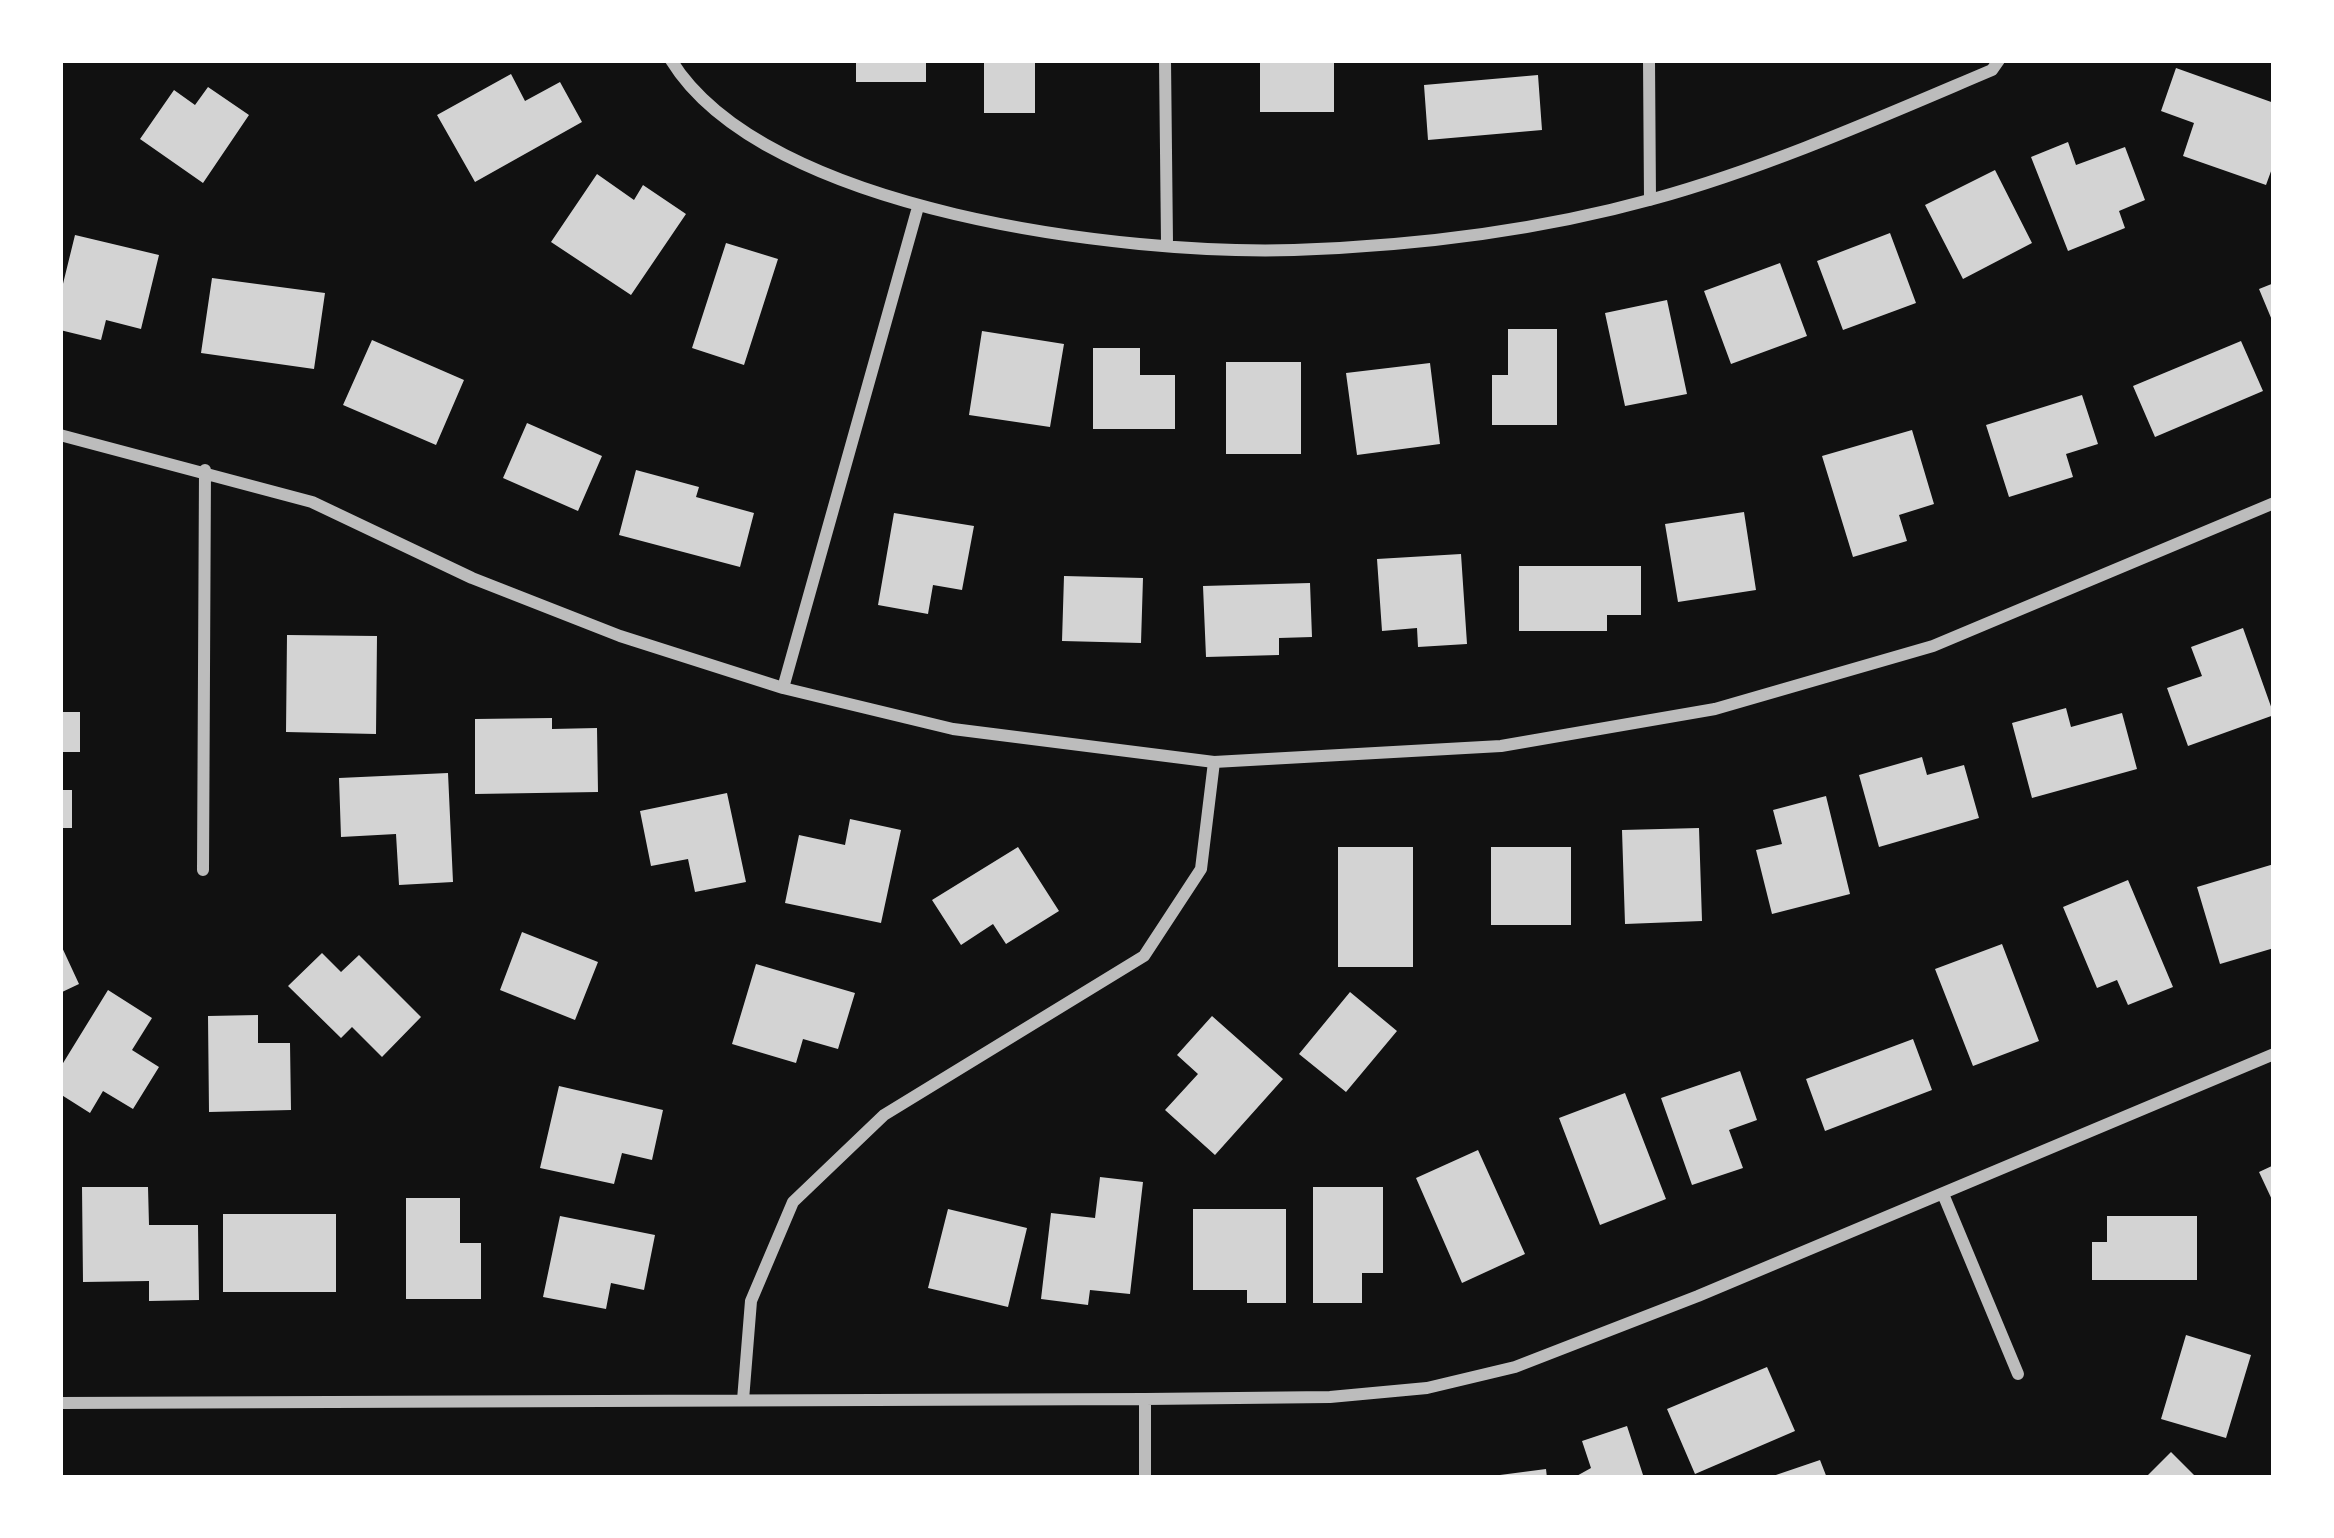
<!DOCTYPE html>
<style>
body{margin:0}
#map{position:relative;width:2334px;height:1538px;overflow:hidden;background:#111;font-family:Lora,serif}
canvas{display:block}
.frame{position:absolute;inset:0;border:63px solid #fff;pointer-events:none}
</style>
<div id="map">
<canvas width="2334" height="1538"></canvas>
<div class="frame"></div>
</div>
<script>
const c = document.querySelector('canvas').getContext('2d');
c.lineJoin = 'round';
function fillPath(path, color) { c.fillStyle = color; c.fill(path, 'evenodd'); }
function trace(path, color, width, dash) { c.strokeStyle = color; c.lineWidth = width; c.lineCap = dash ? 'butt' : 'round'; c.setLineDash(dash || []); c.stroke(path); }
fillPath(new Path2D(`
 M856,60H926V82H856Z
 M984,60H1035V113H984Z
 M1260,60H1334V112H1260Z
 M2176,68L2274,103V163L2266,185L2183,156L2194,123L2161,111Z
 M511,74L525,101L560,82L582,122L475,182L437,115Z
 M1538,75L1542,130L1428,140L1424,85Z
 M208,87L249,115L203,183L140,139L174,90L195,105Z
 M2068,142L2076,165L2125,147L2145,200L2119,211L2125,228L2068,251L2031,157Z
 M1995,170L2032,243L1963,279L1925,205Z
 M597,174L634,200L643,185L686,214L631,295L551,242Z
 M1890,233L1916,303L1843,330L1817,261Z
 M75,235L159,255L141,329L106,320L101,340L60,330V296Z
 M726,243L778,259L744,365L692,348Z
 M1780,263L1807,336L1731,364L1704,291Z
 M212,278L325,293L314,369L201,353Z
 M2274,283V325L2259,289Z
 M1667,300L1687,394L1625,406L1605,313Z
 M1508,329H1557V425H1492V375H1508Z
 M982,331L1064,344L1050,427L969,415Z
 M372,340L464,380L436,445L343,405Z
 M2241,341L2263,391L2155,437L2133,386Z
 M1093,348H1140V375H1175V429H1093Z
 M1226,362H1301V454H1226Z
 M1430,363L1440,444L1357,455L1346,373Z
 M2082,395L2098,444L2066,454L2073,477L2009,497L1986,425Z
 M527,423L602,456L578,511L503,478Z
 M1912,430L1934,504L1899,515L1907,541L1853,557L1822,456Z
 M636,470L699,487L696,497L754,513L740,567L619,535Z
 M1744,512L1756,590L1678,602L1665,524Z
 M894,513L974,526L962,590L933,585L928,614L878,605Z
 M1461,554L1467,644L1418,647L1417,628L1382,631L1377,559Z
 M1519,566H1641V615H1607V631H1519Z
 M1064,576L1143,578L1141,643L1062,641Z
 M1310,583L1312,637L1279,638V655L1206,657L1203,586Z
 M2243,628L2274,715L2188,746L2167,688L2202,676L2191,647Z
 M287,635L377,636L376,734L286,732Z
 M2066,708L2071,727L2122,713L2137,769L2032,798L2012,723Z
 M60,712H80V752H60Z
 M552,718V729L597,728L598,792L475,794V719Z
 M1922,757L1927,775L1964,765L1979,818L1879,847L1859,775Z
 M448,773L453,882L399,885L396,834L341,837L339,778Z
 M60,790H72V828H60Z
 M727,793L746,882L695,892L688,859L651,866L640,811Z
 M1826,796L1850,894L1772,914L1756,850L1782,844L1773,810Z
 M850,819L901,830L881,923L785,903L799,835L845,845Z
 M1699,828L1702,921L1625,924L1622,830Z
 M1018,847L1059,911L1006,944L993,924L961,945L932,900Z
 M1338,847H1413V967H1338Z
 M1491,847H1571V925H1491Z
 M2274,864V948L2220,964L2197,887Z
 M2128,880L2173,987L2128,1005L2117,980L2097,988L2063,907Z
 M522,932L598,962L575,1020L500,990Z
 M60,943L79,984L60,993Z
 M2002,944L2039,1041L1973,1066L1935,969Z
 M322,953L341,972L359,955L421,1017L382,1057L352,1027L341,1038L288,986Z
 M756,964L855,993L838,1049L803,1039L796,1063L732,1044Z
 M108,990L152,1018L132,1050L159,1067L133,1109L103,1091L90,1113L60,1094V1068Z
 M1350,992L1397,1031L1346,1092L1299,1054Z
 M258,1015V1043H290L291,1110L209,1112L208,1016Z
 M1212,1016L1283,1079L1215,1155L1165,1110L1198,1074L1177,1055Z
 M1913,1039L1932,1090L1825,1131L1806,1079Z
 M1740,1071L1757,1120L1729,1130L1743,1168L1692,1185L1661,1098Z
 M559,1086L663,1110L652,1160L622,1153L614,1184L540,1168Z
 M1625,1093L1666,1199L1600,1225L1559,1118Z
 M1478,1150L1525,1254L1462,1283L1416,1178Z
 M2274,1165V1204L2259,1172Z
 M1100,1177L1143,1182L1130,1294L1090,1290L1088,1305L1041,1299L1051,1213L1095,1218Z
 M82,1187H148L149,1225H198L199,1300L149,1301V1281L83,1282Z
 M1313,1187H1383V1273H1362V1303H1313Z
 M406,1198H460V1243H481V1299H406Z
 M948,1209L1027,1228L1008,1307L928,1288Z
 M1193,1209H1286V1303H1247V1290H1193Z
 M223,1214H336V1292H223Z
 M560,1216L655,1235L644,1290L611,1283L606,1309L543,1297Z
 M2107,1216H2197V1280H2092V1242H2107Z
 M2186,1335L2251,1355L2226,1438L2161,1419Z
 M1767,1367L1795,1431L1695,1474L1667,1409Z
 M1627,1426L1644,1478H1573L1591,1468L1582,1441Z
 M2171,1452L2197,1478H2145Z
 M1820,1460L1827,1478H1770V1477Z
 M1546,1469L1547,1478H1500V1475Z`), '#d3d3d3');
trace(new Path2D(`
 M671,60C765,213 1127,255 1294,250C1413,246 1537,231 1653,199C1769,167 1881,117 1992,70L1999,60
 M1165,60L1167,243
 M1649,60L1650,200
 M60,435L312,502L472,578L620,636L783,688L953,729L1214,762L1501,746L1715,709L1933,646L2274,503
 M783,688L918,207
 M203,870L205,470
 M1943,1194L2018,1374
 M1145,1399V1478
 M743,1400L751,1301L793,1202L884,1115L1144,956L1201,869L1214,762
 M60,1403L1145,1399L1330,1397L1427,1388L1515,1367L1698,1296L2274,1054`), '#bcbcbc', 12);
</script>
